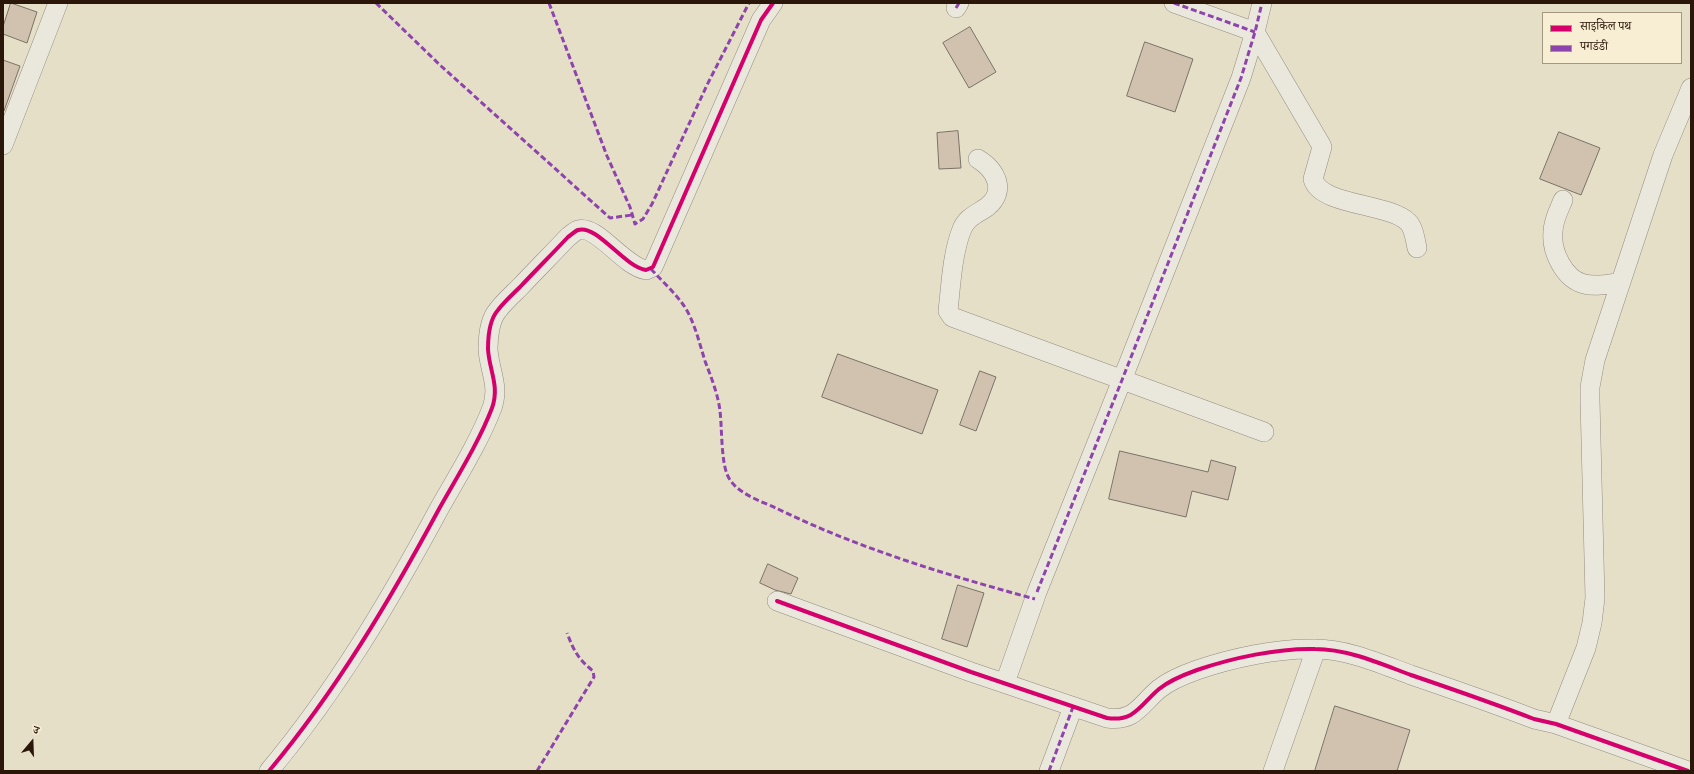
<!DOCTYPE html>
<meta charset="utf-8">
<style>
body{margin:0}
#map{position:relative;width:1694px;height:774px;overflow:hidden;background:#e6dfc8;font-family:"IM FELL French Canon","Noto Serif Devanagari",serif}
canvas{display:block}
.frame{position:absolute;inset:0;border:4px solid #2b170a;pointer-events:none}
.legend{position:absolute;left:1542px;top:12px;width:140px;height:52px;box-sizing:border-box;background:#f7eed3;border:1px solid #a59883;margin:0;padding:5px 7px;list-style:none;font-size:12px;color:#2b170a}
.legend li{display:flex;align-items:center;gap:8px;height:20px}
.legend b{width:20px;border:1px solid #a59883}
.north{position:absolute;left:12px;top:722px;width:40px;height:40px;-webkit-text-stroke:3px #f7eed3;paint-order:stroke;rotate:19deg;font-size:11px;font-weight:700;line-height:16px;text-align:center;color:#2b170a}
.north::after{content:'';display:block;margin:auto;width:14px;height:18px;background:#2b170a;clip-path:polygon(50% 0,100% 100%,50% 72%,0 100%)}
</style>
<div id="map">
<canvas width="1694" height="774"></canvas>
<div class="frame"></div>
<ul class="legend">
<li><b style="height:5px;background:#d6006c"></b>साइकिल पथ</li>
<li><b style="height:5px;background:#8e44ad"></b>पगडंडी</li>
</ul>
<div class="north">उ</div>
</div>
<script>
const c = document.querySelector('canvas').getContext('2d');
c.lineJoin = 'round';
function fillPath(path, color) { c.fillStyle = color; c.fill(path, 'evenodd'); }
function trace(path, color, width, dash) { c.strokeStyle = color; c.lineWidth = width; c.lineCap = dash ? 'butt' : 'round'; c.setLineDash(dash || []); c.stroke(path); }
const building = new Path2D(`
 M11,3L37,12L27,43L3,34V27Z
 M970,27L996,72L969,88L943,43Z
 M1145,42L1193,59L1175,112L1127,96Z
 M3,60L20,66L4,111H3Z
 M958,131L961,168L939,169L937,133Z
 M1559,132L1600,148L1581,195L1540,179Z
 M838,354L938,390L922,434L822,397Z
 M980,371L996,377L976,431L960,425Z
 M1120,451L1208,472L1211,460L1236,467L1228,500L1192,491L1186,517L1109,499Z
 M768,564L798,578L791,594L775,590L760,583Z
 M958,585L984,593L967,647L942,639Z
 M1335,706L1410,730L1397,771H1315Z`);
fillPath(building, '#d1c2b0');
trace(building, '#797266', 1);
const minor = new Path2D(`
 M1174,3L1255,32L1320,143L1322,147L1313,179C1320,206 1389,203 1408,222C1414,228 1415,239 1417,248
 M956,8L959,3
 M3,145L58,3
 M978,159C996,170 1007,191 987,207C977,214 967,217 962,229C952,254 951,285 948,311L952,317L1264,432
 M1563,200C1559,210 1553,220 1553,232C1551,251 1564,279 1584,284C1596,287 1609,284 1621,282
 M777,601L971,672L1107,718C1135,722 1140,705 1159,689C1170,680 1183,675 1197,670C1232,658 1278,648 1315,649C1348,649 1381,664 1411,675C1452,689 1493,703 1534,719L1556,724L1688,771
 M1005,683L1037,592L1122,380L1241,78L1255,32L1262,3
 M1556,724L1586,648L1592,623L1595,598L1590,400V387L1595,360L1663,155L1691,88
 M269,771C336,691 390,600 439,509C457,477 479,442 492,408C500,386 489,370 488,349C488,337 490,319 498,310C504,302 513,294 520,287C536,270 552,254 568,237C571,235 575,231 578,230C597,224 623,266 646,270L653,267L761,20L773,3
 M1049,771L1073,707
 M1273,771L1316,649`);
trace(minor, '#948d7f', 20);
trace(minor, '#eae7dc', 19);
trace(new Path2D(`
 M376,3L441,66L610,218L632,215
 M549,3L607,156L630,207L635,224L643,219L652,204L707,85L749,3
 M1174,3L1255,32
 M956,8L959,3
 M651,269C661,280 673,291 682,303C694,319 699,342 705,361C711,377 718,394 720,411C722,427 721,459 727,474C734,493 761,501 778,509C860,549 947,575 1035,599
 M1037,592L1122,380L1241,78L1255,32L1262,3
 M537,771L594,677L593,671C578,659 574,651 567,633
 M1049,771L1073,707`), '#8e44ad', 3, [6, 3]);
trace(new Path2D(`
 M777,601L971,672L1107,718C1135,722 1140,705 1159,689C1170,680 1183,675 1197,670C1232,658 1278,648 1315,649C1348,649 1381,664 1411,675C1452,689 1493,703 1534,719L1556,724L1688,771
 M269,771C336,691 390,600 439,509C457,477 479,442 492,408C500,386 489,370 488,349C488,337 490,319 498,310C504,302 513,294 520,287C536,270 552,254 568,237C571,235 575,231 578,230C597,224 623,266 646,270L653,267L761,20L773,3`), '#d6006c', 4);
</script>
